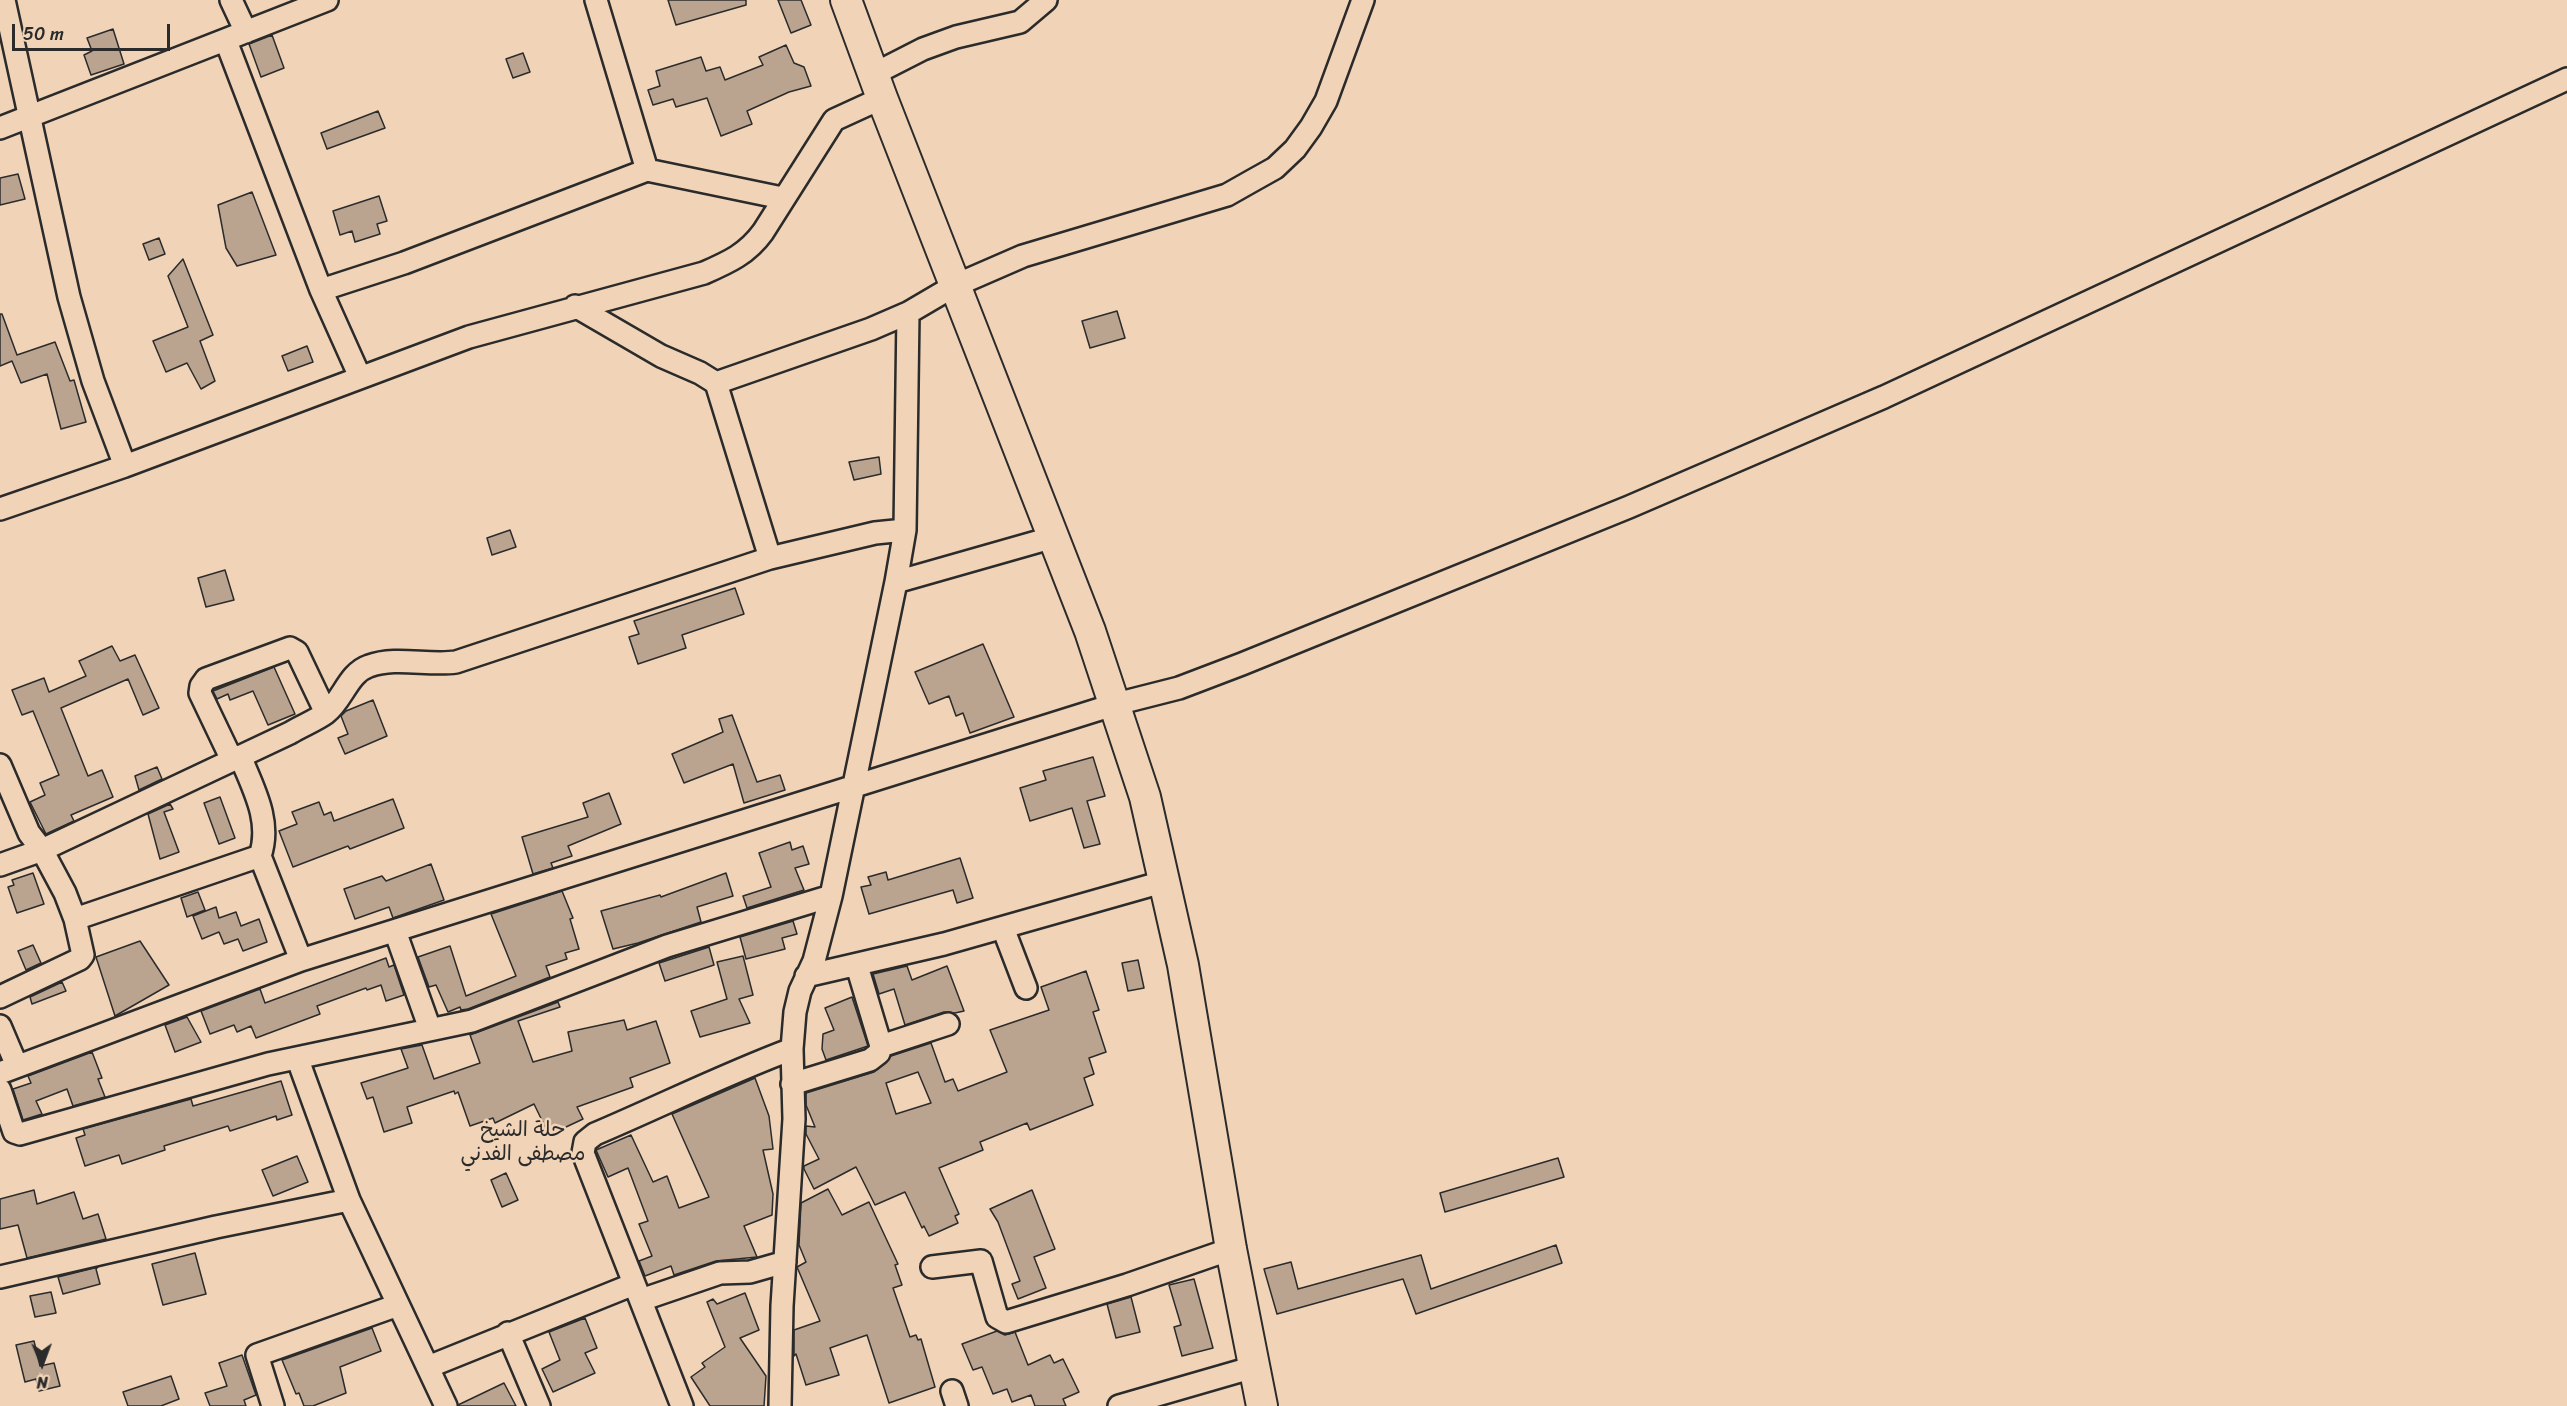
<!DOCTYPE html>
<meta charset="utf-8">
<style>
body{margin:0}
#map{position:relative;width:2567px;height:1406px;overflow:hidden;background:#f1d4b7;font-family:Sriracha,sans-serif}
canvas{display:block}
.north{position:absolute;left:12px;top:1334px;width:60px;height:60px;-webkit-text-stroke:4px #f1d4b7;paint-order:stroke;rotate:179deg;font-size:16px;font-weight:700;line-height:24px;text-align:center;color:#2b2b2b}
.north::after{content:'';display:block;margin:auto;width:21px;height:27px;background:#2b2b2b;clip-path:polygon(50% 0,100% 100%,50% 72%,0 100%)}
.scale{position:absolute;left:12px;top:24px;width:158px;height:27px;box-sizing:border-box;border:3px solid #2b2b2b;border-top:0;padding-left:8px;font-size:18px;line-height:21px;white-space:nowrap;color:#2b2b2b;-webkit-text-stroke:4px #f1d4b7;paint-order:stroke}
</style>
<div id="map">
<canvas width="2567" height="1406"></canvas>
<div class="north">N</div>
<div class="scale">50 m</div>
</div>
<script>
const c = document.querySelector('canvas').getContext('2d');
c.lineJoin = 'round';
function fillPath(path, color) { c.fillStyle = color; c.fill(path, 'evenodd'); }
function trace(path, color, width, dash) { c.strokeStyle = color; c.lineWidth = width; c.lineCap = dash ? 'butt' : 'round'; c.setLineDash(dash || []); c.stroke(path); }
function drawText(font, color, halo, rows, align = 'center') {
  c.font = font + ' Sriracha,"Playpen Sans Arabic",sans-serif'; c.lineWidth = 5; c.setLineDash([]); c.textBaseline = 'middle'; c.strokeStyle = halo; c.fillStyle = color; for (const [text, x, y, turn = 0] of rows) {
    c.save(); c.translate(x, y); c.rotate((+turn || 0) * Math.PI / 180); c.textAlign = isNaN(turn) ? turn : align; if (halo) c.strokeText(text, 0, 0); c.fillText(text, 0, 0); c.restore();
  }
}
const building = new Path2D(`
 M668,0H746V5L676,25Z
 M778,0H801L811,25L791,33Z
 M113,29L124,64L91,75L84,55L92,51L87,38Z
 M272,35L284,68L261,77L249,44Z
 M786,45L794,63L804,67L811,86L789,92L747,111L752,124L721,136L707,98L676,107L673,99L653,105L648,90L660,86L656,71L701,57L706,71L720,67L725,80L763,65L759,57Z
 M523,53L530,72L513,78L506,59Z
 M378,111L385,128L327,149L321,133Z
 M18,174L25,199L0,205V178Z
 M252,192L276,255L237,266L226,248L218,205Z
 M379,196L387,221L377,224L380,234L355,242L352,231L340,235L333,211Z
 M159,238L165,254L149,260L143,244Z
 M183,259L213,335L200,341L215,381L201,389L187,363L166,372L153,341L188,327L168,276Z
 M1117,311L1125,338L1090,348L1082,321Z
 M0,314H2L17,355L55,342L70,381L74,380L86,422L61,429L47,374L21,383L12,361L0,366Z
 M307,346L313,362L288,371L282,356Z
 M879,457L881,474L854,480L849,462Z
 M510,530L516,547L492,555L487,538Z
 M225,570L234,600L206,607L198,578Z
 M735,588L744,614L682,635L686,648L638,664L629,637L639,634L634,621Z
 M983,644L1014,717L970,733L963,713L956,716L949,696L929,704L915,672Z
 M112,646L120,661L135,655L159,708L143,715L128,679L61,708L88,776L102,770L113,797L71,815L74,821L46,834L30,802L45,795L40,783L59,775L33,711L22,715L12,690L44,678L49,692L86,676L79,661Z
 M274,667L295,714L268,725L253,691L230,700L228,694L217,699L213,691Z
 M373,700L387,736L345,754L338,738L348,734L341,716L346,711Z
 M732,715L757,782L780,775L785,790L744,803L733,764L684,783L672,754L723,732L719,719Z
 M1093,757L1105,796L1087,801L1100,844L1084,848L1072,808L1030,821L1020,788L1046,780L1043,771Z
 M157,767L162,779L139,790L135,776Z
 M609,793L621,824L568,846L572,856L551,863L553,868L533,874L522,837L588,817L583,803Z
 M220,797L235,838L219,844L204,803Z
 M393,799L404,828L350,849L348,846L293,867L279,831L297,824L292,812L319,802L324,815L331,812L334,821Z
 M170,804L173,809L164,812L179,852L160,859L148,814Z
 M790,842L792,850L803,846L809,864L795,868L804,890L747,908L743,896L771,887L759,853Z
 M960,858L973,898L957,903L953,890L869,914L861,887L871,885L868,877L886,872L888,880Z
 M431,864L444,900L393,918L389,907L355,919L344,889L382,876L386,881Z
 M33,873L44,904L17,913L8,887L14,885L12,880Z
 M726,873L733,896L697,907L701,922L638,943L613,949L601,911L660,895L661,897Z
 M562,891L573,918L570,919L579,949L565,953L567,959L546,966L550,977L468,1009L461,1010L460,1007L448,1012L436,985L429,987L418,957L450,946L466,996L516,976L491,914Z
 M198,892L205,910L187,917L181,898Z
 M216,907L219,918L236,912L241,926L259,919L267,942L243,951L238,939L224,944L219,932L202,939L193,916Z
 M793,921L797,934L782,938L785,949L746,959L740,937Z
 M140,941L169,985L115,1016L96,957Z
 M33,945L41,963L26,970L18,951Z
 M709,947L714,965L665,981L659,963Z
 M743,956L753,995L739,999L750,1023L700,1037L691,1011L727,999L717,962Z
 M386,958L389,967L394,965L404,995L386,1001L381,985L367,990L366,988L317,1006L320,1014L256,1038L251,1026L237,1032L234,1025L210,1034L201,1011L260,989L265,1003Z
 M1138,960L1144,988L1128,991L1122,963Z
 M907,966L912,980L947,966L964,1011L955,1013L944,1012L905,1025L894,989L879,994L873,974Z
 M1086,971L1099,1010L1093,1012L1106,1052L1089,1058L1094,1074L1084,1078L1093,1105L1030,1130L1027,1123L980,1142L983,1150L939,1168L959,1214L955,1216L958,1223L929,1236L924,1226L922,1228L905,1192L875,1205L856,1167L814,1189L804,1169V1166L819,1159L806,1134V1126L815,1127L806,1105V1093L874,1072L891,1056L931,1043L945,1082L953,1079L958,1091L1007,1072L990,1030L1049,1010L1041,987ZM918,1072L931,1103L896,1114L886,1083Z
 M62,982L66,991L32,1004L30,997Z
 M852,997L868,1046L826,1060L822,1049L823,1034L834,1030L825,1008Z
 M558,1002L560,1007L518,1021L533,1062L572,1051L568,1032L624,1020L627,1030L656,1021L670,1063L630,1078L633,1087L577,1107L583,1119L549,1135L534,1104L495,1123L493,1118L470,1126L458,1092L455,1094L454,1091L407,1107L412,1123L384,1132L373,1097L367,1099L361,1083L408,1068L401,1049L422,1045L434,1079L480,1063L470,1035Z
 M187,1017L201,1042L175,1052L165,1025Z
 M92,1052L102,1078L98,1079L105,1097L73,1106L67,1089L36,1101L42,1114L23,1120L13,1089L31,1083L28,1076Z
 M755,1078L769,1116L773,1149L763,1150L773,1194L772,1215L744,1226L757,1257L716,1261L674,1275L671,1266L645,1276L639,1261L652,1256L639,1224L648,1221L628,1168L608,1177L596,1150L631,1135L653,1182L667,1176L679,1208L709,1197L672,1114Z
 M281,1081L292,1115L277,1120L276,1116L230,1131L228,1126L164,1146L165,1150L122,1164L119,1155L85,1166L76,1138L85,1135L83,1129L191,1099L193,1106Z
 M297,1156L308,1182L273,1196L262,1170Z
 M1558,1158L1564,1177L1445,1212L1440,1193Z
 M506,1173L518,1200L502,1207L491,1180Z
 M828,1189L842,1215L869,1202L898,1264L895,1265L902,1285L893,1288L910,1337L916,1335L918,1340L921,1339L935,1387L889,1403L867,1335L830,1348L839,1375L806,1385L796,1354L794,1356V1330L820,1321L797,1267L806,1262L799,1245L801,1203Z
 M34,1190L37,1204L74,1192L83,1219L98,1214L106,1239L27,1258L18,1225L0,1229V1199Z
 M1032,1190L1055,1249L1034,1257L1046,1288L1018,1299L1012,1284L1020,1281L998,1222L990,1209Z
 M1556,1245L1562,1263L1416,1314L1403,1279L1277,1314L1264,1269L1291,1262L1298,1289L1421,1255L1431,1289Z
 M195,1253L206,1294L163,1305L152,1264Z
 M98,1267L96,1269L100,1284L63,1294L58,1277Z
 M1194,1279L1213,1348L1182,1356L1174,1327L1181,1325L1169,1285Z
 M51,1292L56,1313L35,1317L30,1296Z
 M745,1293L759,1330L740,1338L766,1376L764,1406H710L691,1377L705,1367L702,1363L725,1347L707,1302L713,1299L717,1304Z
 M1131,1297L1140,1332L1116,1338L1107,1304Z
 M585,1318L597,1348L585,1353L595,1373L553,1392L542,1369L560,1360L549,1332Z
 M372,1328L381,1351L340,1367L346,1393L313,1406H304L299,1393L296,1394L282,1360Z
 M997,1331L1005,1335L1015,1332L1028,1365L1050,1355L1054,1363L1063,1359L1079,1392L1063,1399L1066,1406H1035L1031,1395L1012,1402L1007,1389L993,1394L982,1367L973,1370L962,1344Z
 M34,1341L40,1366L54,1363L60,1386L39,1391L36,1379L25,1382L16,1345Z
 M242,1355L256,1395L244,1400L246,1406H210L205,1393L227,1386L219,1363Z
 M171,1376L179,1399L161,1406H128L123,1392Z
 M504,1383L516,1406H459L458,1405Z`);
fillPath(building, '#baa490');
trace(building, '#2b2b2b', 1.5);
const street = new Path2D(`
 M4,0L69,297L93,381L125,466
 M231,0L246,32
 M596,0L647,170L782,198
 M226,41L321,290L360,377
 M874,74L923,49L956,37L1020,22L1046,0
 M0,128L327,0
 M321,290L404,263L647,170
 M575,306L661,356L700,373L716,383L871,329L908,313L954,286L1023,256L1227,195L1250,182L1275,168L1295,149L1311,127L1326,101L1363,0
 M716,383L770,558
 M0,509L125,466L469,337L704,273C729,262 747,254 763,232L834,120L882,98
 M896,582L905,530L908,313
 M240,756C253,788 272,821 260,856
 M232,760L200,693L201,686L206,679L290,648L297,652L326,713
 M0,765L29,833L42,850L65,893L75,919L83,955L80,959L0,997
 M0,865L42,850L290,733C301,726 315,721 326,713C343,700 348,673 369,666C396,656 428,666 456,662L770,558L875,533L905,530
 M75,919L260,856L301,960
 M1003,928L1026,988
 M395,931L430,1029
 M806,976L944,944L1166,881
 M0,1026L17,1066
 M881,1046L948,1024
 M298,1060L349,1200L446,1406
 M0,1073L301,960L1116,704L1179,688L1242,664L1629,507L1884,397L2567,79
 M792,1084L870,1060L879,1053L881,1046L857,966
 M0,1090L14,1132L20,1134L268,1064L472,1021L667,946L831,896
 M932,1267L981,1261L997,1317L1006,1322L1127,1285L1231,1249
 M0,1277L216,1227L349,1200
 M641,1300L720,1273L750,1272L785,1262
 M508,1333L539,1406
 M428,1367L634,1284
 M952,1391L957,1406
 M273,1406L257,1355L398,1305
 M682,1406L583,1153L585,1142L595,1134C661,1106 725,1074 792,1049
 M780,1406L782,1306L794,1119L792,1049L795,1012L800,991L814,961L831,896L896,582L1054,537
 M1119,1406L1254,1367`);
const secondary = new Path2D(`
 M846,0L882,98L1090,631L1145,797L1183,965L1231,1249L1262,1406`);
trace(street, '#2b2b2b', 26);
trace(secondary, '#2b2b2b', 34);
trace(street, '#f1d4b7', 21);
trace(secondary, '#f1d4b7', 30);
drawText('21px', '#2b2b2b', '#f1d4b7', [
 ["حلة الشيخ",523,1131],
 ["مصطفى الفدني",523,1155]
]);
</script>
